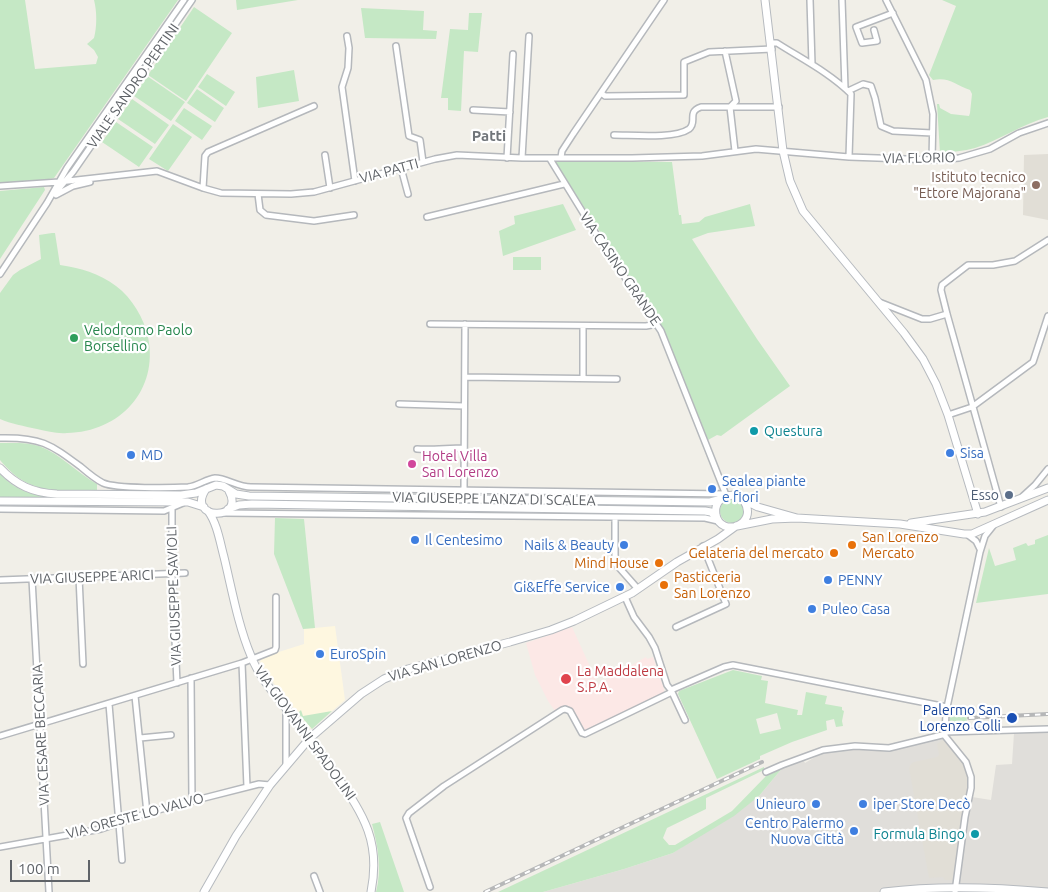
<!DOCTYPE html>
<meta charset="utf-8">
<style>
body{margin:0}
#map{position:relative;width:1048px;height:892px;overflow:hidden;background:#f1efe8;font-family:Ubuntu,sans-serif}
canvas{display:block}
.scale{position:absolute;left:10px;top:860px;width:80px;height:22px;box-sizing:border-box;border:2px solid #5f6368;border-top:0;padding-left:6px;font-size:15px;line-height:18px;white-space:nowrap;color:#5f6368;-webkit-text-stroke:4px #fff;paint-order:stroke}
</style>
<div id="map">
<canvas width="1048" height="892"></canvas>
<div class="scale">100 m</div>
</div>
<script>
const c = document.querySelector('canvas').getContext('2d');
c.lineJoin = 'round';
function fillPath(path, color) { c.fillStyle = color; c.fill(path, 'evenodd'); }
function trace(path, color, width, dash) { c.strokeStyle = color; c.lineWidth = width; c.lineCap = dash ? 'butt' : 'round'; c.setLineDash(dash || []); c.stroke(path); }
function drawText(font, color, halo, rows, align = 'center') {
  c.font = font + ' Ubuntu,sans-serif'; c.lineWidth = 4.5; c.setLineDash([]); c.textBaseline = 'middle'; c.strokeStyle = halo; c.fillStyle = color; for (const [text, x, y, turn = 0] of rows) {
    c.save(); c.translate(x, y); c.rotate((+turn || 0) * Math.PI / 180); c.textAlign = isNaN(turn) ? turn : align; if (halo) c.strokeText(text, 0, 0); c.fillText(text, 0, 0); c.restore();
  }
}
fillPath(new Path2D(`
 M335,626L345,700L311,729L275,685L260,662L263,657L304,644V629Z`), '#fef7e0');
fillPath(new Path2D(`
 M1048,732V892H543L624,869L673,853L759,796L784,766L803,759L805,763L822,753L849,748L890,750L947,735L973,776L972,797L991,800L996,765L1012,764L1014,733Z`), '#e0deda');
fillPath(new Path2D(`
 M1048,154V220L1023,215L1024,155Z
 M943,740L945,741L964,763L970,780L955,880H945L943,877L929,878L909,768L911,764L914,762L937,757L939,755L937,744Z`), '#e1ded6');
fillPath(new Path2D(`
 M572,627L598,684L646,657L647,659L653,657L664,689V694L586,732L572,709L568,707H563L555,711L548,701L535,675L526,643Z`), '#fce8e6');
fillPath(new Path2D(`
 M0,0H25L35,69L96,64L98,57L94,50L87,44L94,38C97,26 97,12 94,0H178L54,178L39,181L0,183Z
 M236,0H298L237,10Z
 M942,0H1048V117C1022,124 1000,140 975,148C964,151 952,152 940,153L937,104H939L940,108L951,114L969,116L970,113L972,94L970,90C955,85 950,77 933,80L929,75L956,6Z
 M194,7L232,33L186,101L148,75Z
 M361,8L424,11L423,30L437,31L436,39L365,38Z
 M469,13H482L478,52L464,51L461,111L448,110V98H441L450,29L468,30Z
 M294,70L299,101L258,108L256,77Z
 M207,74L235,92L226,106L198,87Z
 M147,76L185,102L171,121L134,96Z
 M197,89L224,108L215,122L187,103Z
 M132,99L169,125L155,144L118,119Z
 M184,108L212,126L202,140L175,121Z
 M116,122L153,147L139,167L102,142Z
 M173,124L192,137L168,171L149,159Z
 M554,161L672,162L679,215H681L682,224L699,222L705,217L750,204L755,226L708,233L692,239L757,339L790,386L721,436L717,435L708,440L664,330Z
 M44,187L45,190L0,259V191Z
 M563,204L576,230L503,256L499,231L515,224L514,216Z
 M52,233H55L60,265C80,268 99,273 116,286C132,298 144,318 148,337C159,390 120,432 67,433C57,434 47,431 37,429C24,426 11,424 0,419V293L13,275L20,270L41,259L39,235Z
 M513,257H541V270H513Z
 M0,443C12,443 27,442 39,446C61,454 77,473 97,484V490C56,490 29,496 0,460Z
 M0,474C12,487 26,493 42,496V498H0Z
 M720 511a12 12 0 1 1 24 0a12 12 0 1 1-24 0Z
 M275,518L304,519L315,628L303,629L274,554Z
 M1048,535V594L976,603L989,548L995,566L1016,560L1013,548L1026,543L1028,546L1035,544V540Z
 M733,670L762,676L761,680L768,681L765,703L798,710L797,715H802L806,692L827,696L825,704L842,707V710L844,711L842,721L843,726L836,727L834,719L826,721L827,730L792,742L760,756V759L717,779L678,694L679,691ZM777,713L781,729L760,734L756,719Z
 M956,708H964L966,710L967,723L965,727L949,726L951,711Z
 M301,710L303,716L332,711L312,729L298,713Z
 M784,766L759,796L734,816L673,853L624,869L543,892H498L764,767V770L706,798V809L667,828L663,838L669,845H675L732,811L767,775Z
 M380,822L404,892H376C382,869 378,847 372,824Z`), '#c5e8c5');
const street = new Path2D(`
 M810,0L812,64
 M842,0L845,88
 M886,0L926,80L933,114L932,160
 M874,30L877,41L862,43L856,27L893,13
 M347,36L349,48L348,68L342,87L355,181
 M771,43H777C802,59 830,73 851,94L849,157
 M396,46L409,136L420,140L423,162
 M725,51L736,101L730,107L735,151
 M848,91L863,84L871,86L875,98L881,126L893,131L932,133
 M601,93L605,96L684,95V62L709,52L772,49
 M473,110L510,112
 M614,135C632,135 675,139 689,129C698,122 686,112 701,107H779
 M325,155L330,188
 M561,157L562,151L573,134L664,0
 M507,158L513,54
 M522,158L529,36
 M550,159L598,237L661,331L726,495
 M401,168L408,194
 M0,186L59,182L157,171L203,188L221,193L291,194L314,192L435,159L457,155L522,158H632L702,156L756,149L849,157L934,160L959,158L990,149L1019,133L1048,123
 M203,188L205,156L208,152L314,106
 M55,193L73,172L192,0
 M258,194L260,210L266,215L314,221L354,215
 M56,195L73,186L90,182
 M427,217L564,184
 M0,274L47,203L67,168L184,0
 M879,302L922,319H930L947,314
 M430,324L646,326L657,324
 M465,377L617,379
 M583,378V326
 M399,404L464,406
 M948,415L972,407L1033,362L1048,316
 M0,438C41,437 50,444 81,467C88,473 95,479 103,483C117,489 172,488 188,487C198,486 206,479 215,478C226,478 238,487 251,487L725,494
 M417,449C432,450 448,448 464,448
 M464,490L465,324
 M1023,496L1035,485L1048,469
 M1001,507L947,314L941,290L942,285L968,265H993L1015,261L1048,240
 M172,508V574L177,683
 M0,509L164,511L183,503
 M224,513L705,518L718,521
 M615,518V563L638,589
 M968,535L976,541L980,549
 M79,577L83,664
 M32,579L49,892
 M0,580L185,573
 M625,597L634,617L649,637L655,648L667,685L671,690
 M676,627L726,604L703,546
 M242,663L247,787
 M191,678L192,801
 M135,696L147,813
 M109,704L122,860
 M286,708V764
 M685,720L671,690L724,667L733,665L947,707
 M945,732L1048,729
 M0,736L242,663L275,650L276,647V597
 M140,738L171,735
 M766,772L782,765L823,750L855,746L889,748L942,735
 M0,847L101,829L147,813L204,798L259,784L270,785
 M314,876L320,892
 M430,887L406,818L409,813L444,786L562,710L565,709L570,711L582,733L585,734L672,692
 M955,892L965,817L971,788V777L966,762L945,736L946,712L980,552L985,536L993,526`);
const secondary = new Path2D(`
 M765,0L783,151L790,181L803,211L904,333L923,359L936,384L948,415L978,514
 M0,468C16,485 33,493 57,494L181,495L196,493L216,485L223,486L236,494L249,496L710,502L718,500L726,496L734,495L758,507L797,518
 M206,489C185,520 246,522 229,491
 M720,500C716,504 715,509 716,515C721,538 759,525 744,501
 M0,501L188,502L204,507
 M228,509L239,505L252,504L705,511L711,512L716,517
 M208,511C217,523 220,542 224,557C232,590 238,625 251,656C259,677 275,695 289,712C306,733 322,754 337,776C364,816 381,842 371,892
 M911,523L985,512L1048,488
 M737,526L772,519L797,518L900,524L964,534H972L1048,500
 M204,892L236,836L270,785L310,738L361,694L384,679L408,669L510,642L551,630L574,621L632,593L677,562L718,539L736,526
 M884,892C939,885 993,887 1048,892`);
trace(street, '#b5b8bc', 8);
trace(secondary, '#b6babf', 9);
trace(street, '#fff', 5);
trace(secondary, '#fff', 7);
const rail = new Path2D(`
 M969,718L1048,714
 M485,892L762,762`);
trace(rail, '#b6b7b8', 4);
trace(rail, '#fff', 2, [5.5]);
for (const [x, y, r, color] of [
 [1036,185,5,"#8d6e63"],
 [74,338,5,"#2e9e5b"],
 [754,431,5,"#0f9aa8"],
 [950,453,5,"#3f7fe0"],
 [131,455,5,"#3f7fe0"],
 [412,464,5,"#d1479c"],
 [712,489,5,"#3f7fe0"],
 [1009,495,5,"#5c6f8a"],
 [415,540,5,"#3f7fe0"],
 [624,545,5,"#3f7fe0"],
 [852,545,5,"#e8710a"],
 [834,553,5,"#e8710a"],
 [659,563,5,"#e8710a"],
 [828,580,5,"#3f7fe0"],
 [664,585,5,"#e8710a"],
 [620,587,5,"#3f7fe0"],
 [812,609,5,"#3f7fe0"],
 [320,654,5,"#3f7fe0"],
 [566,679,6,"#e0444e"],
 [1012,718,6,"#1a4fb4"],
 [816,804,5,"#3f7fe0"],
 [863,804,5,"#3f7fe0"],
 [854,831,5,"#3f7fe0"],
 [975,834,5,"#0f9aa8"]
]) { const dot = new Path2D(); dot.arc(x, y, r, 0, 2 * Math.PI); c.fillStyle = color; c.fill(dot); trace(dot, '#fff', 2); }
drawText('14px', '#5f6368', '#fff', [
 ["VIALE SANDRO PERTINI",133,86,-55],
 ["VIA FLORIO",919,158,-1],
 ["VIA PATTI",389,171,-15],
 ["VIA CASINO GRANDE",620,269,56],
 ["VIA GIUSEPPE LANZA DI SCALEA",494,499,1],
 ["VIA GIUSEPPE ARICI",92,577,-2],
 ["VIA GIUSEPPE SAVIOLI",174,596,-92],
 ["VIA SAN LORENZO",445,661,-16],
 ["VIA GIOVANNI SPADOLINI",305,733,54],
 ["VIA CESARE BECCARIA",41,735,-93],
 ["VIA ORESTE LO VALVO",135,816,-15]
]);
drawText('14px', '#785e54', '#fff', [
 ["Istituto tecnico",1026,177],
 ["\"Ettore Majorana\"",1026,193]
], 'right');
drawText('14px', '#27864d', '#fff', [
 ["Velodromo Paolo",84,330],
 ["Borsellino",84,346]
], 'left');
drawText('14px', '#0d838f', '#fff', [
 ["Questura",764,431],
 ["Formula Bingo",965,834,"right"]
], 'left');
drawText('14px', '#366cbe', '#fff', [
 ["Sisa",960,453],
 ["MD",141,455],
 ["Sealea piante",722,481],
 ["e fiori",722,497],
 ["Il Centesimo",425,540],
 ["Nails & Beauty",614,545,"right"],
 ["PENNY",838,580],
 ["Gi&Effe Service",610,587,"right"],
 ["Puleo Casa",822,609],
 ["EuroSpin",330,654],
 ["Unieuro",806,804,"right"],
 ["iper Store Decò",873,804],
 ["Centro Palermo",844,823,"right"],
 ["Nuova Città",844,839,"right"]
], 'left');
drawText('14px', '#b23c85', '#fff', [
 ["Hotel Villa",422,456],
 ["San Lorenzo",422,472]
], 'left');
drawText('14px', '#4e5e75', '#fff', [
 ["Esso",999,495]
], 'right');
drawText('14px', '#c56008', '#fff', [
 ["San Lorenzo",862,537],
 ["Mercato",862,553],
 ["Gelateria del mercato",824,553,"right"],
 ["Mind House",649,563,"right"],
 ["Pasticceria",674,577],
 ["San Lorenzo",674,593]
], 'left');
drawText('14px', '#be3a42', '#fff', [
 ["La Maddalena",577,671],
 ["S.P.A.",577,687]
], 'left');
drawText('14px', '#164399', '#fff', [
 ["Palermo San",1001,710],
 ["Lorenzo Colli",1001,726]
], 'right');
drawText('bold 15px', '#70757a', '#fff', [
 ["Patti",489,136]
]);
</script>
